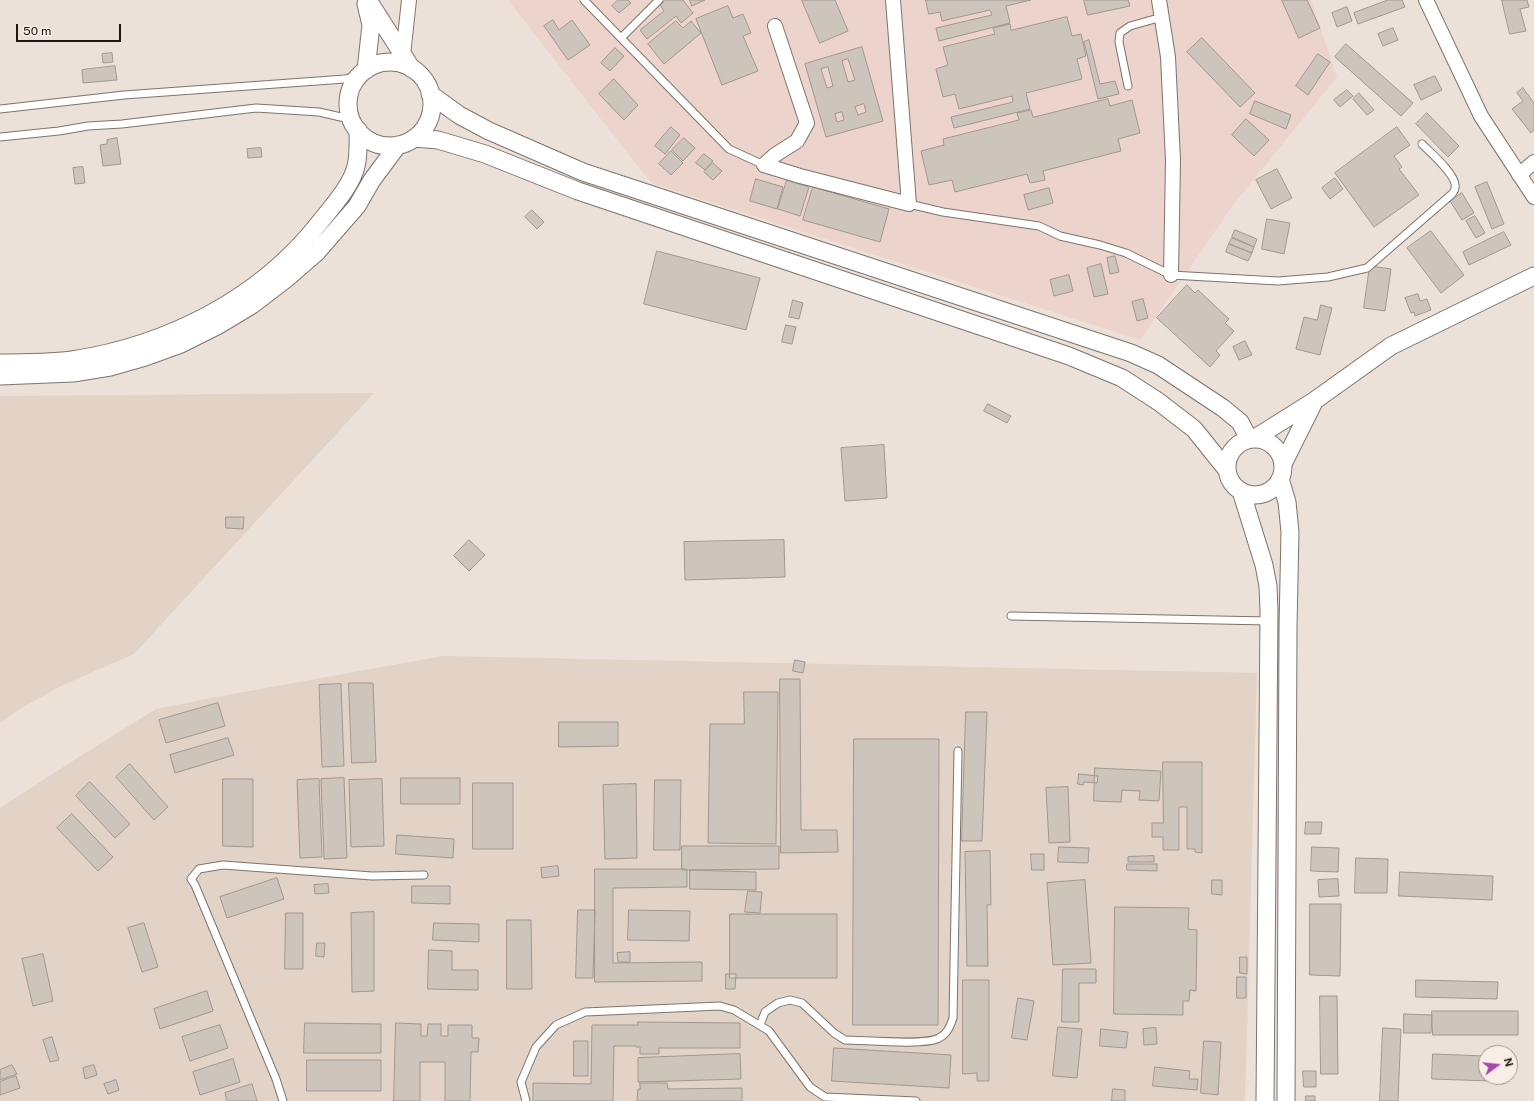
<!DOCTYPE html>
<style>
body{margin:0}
#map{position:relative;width:1534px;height:1101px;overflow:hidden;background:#ebe1d9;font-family:"Public Sans",sans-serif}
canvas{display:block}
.north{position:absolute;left:1478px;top:1045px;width:40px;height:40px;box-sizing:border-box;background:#f8eee6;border:1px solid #9f9892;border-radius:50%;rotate:75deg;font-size:11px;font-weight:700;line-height:16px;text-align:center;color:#1a1714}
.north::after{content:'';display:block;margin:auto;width:14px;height:18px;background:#a947ad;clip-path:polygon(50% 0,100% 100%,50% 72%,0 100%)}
.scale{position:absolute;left:16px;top:24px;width:105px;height:18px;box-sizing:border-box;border:2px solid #1a1714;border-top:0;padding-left:5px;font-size:12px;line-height:14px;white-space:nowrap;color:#1a1714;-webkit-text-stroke:3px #f8eee6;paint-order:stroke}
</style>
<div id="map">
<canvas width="1534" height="1101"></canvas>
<div class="north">N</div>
<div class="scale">50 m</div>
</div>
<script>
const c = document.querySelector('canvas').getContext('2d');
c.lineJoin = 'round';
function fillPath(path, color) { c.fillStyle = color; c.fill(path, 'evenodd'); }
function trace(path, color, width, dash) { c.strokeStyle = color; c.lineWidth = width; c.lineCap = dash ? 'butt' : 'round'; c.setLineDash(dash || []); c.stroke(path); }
fillPath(new Path2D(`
 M374,393L134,654L63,685L21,708L0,723V396Z
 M443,656L1257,673L1245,1101H0V808L82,755L156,709L227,695Z`), '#e3d2c6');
fillPath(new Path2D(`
 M508,0H1311L1337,77L1233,205L1140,340L651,183Z`), '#ecd3cb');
const building = new Path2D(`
 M618,0H628L631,3L619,13L612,6Z
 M666,0H683L693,13L681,23L676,16L647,39L640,30L664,11L660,5Z
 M690,0H705L692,6Z
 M802,0H835L848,31L820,43Z
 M926,0H1031L1006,6L1010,23L939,41L936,28L992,15L990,10L942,21L940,12L929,14Z
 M1084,0H1128L1130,6L1088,15Z
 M1282,0H1307L1320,28L1299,38Z
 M1388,0H1402L1405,7L1358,24L1354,13Z
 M1502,0H1527L1529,7L1520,9L1526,31L1510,34Z
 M728,6L733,18L743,14L751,33L743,36L758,71L722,85L696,19Z
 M1347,7L1352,21L1337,27L1332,13Z
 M1067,17L1072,36L1081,34L1086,56L1077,59L1082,79L1026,93L1030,109L954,128L951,117L1013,102L1012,96L959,109L955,94L943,97L936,69L948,65L943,47L995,34L993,28L1010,24L1011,30Z
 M553,20L559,30L572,20L590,45L568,60L544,26Z
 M676,21L683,28L691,21L701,33L664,64L648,44Z
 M1393,28L1398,40L1383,46L1378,34Z
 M1202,38L1255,93L1240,107L1187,52Z
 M1089,40L1100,84L1115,81L1119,94L1098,99L1084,42Z
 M1346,44L1413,103L1401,116L1335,57Z
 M862,47L883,121L826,137L805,64ZM848,59L855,80L848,82L842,61ZM828,67L833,86L827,88L821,69ZM864,104L866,112L858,115L855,107ZM842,112L844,120L837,122L835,114Z
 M615,48L624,56L610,71L601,63Z
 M112,53L113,62L103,63L102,54Z
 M1318,54L1330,62L1308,95L1296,86Z
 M115,66L117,80L83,83L82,70Z
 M1435,76L1442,90L1421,100L1414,85Z
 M614,79L638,105L624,120L599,94Z
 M1523,88L1534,103V130L1531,133L1512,109L1523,101L1517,93Z
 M1347,90L1353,96L1340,107L1334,100Z
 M1359,93L1374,110L1367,115L1353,99Z
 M1108,99L1110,106L1132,100L1140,133L1118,139L1121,151L1043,171L1045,180L1030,183L1027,174L955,192L952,180L929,185L921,151L944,145L943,139L1019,120L1017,113L1031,110L1033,117Z
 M1255,101L1291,115L1286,129L1250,114Z
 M1427,113L1459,146L1448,157L1416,124Z
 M1246,119L1269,140L1254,156L1232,135Z
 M671,127L680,135L665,154L655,146Z
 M1397,127L1410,145L1394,156L1402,167L1399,169L1419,195L1374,227L1335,173Z
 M117,138L121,164L103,166L100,145L107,144V140Z
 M684,138L695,148L683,161L672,150Z
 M261,148L262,157L248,158L247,149Z
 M671,151L683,163L671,175L659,164Z
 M704,154L713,161L705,170L696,163Z
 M713,163L722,171L713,180L704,172Z
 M83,167L85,183L75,184L73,168Z
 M1277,169L1292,198L1271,209L1256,180Z
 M1335,178L1343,189L1330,199L1322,188Z
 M756,179L783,187L777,209L750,201Z
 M787,180L809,187L800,216L778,209Z
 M1487,182L1504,224L1492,229L1475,187Z
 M813,187L889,209L880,242L803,220Z
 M1049,188L1053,203L1028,210L1024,195Z
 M1462,193L1474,213L1462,220L1450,201Z
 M532,210L544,222L537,229L525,217Z
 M1475,216L1485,233L1476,238L1466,221Z
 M1267,219L1290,223L1284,254L1262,249Z
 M1235,230L1257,239L1254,247L1232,237Z
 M1431,231L1464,275L1441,293L1407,248Z
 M1504,232L1511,245L1469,265L1463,252Z
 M1232,238L1254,247L1252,253L1229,244Z
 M1229,244L1252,253L1248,261L1226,252Z
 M657,251L760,278L746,330L644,304Z
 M1115,256L1119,272L1110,274L1107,258Z
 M1101,264L1108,294L1094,297L1087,268Z
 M1370,266L1391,269L1385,311L1364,308Z
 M1069,275L1073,291L1054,296L1050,280Z
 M1187,285L1195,293L1198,290L1229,319L1225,323L1234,331L1216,351L1220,355L1210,367L1157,318Z
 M1418,294L1420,301L1427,299L1431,310L1415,316L1414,312L1411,313L1405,298Z
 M1143,299L1148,318L1137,321L1132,302Z
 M793,300L803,303L799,319L789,317Z
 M1321,305L1332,308L1320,355L1296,349L1304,317L1317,320Z
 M786,325L796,327L792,344L782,342Z
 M1245,341L1252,355L1239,360L1233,347Z
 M988,404L1011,416L1007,423L984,411Z
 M884,445L887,498L845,501L841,448Z
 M226,517H244L243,529L226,528Z
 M469,540L485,555L469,571L454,556Z
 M784,540L785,577L685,580L684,542Z
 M795,660L805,662L803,673L793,671Z
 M780,679H800L801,830H837L838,852L781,853Z
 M349,683H373L376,762L352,763Z
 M341,684L344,766L322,767L319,685Z
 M744,692H778L776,844L708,843L710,724H744Z
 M218,703L225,726L166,743L159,720Z
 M966,712H987L982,841H962Z
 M559,722H618V746L559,747Z
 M228,738L234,755L175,773L170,755Z
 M854,739H939L938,1025H853Z
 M1163,762H1202V853L1195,852V849H1187V807H1179V850H1163V837H1152V823H1163Z
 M130,764L168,807L154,820L116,777Z
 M1095,768L1161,771L1159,801L1139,800L1140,791L1122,790L1121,802L1094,801Z
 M1079,774L1098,776L1097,783L1084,782L1083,785L1078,784Z
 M344,778L347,858L324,859L321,779Z
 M401,778H460V804H401Z
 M223,779H253V847L223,846Z
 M319,779L322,857L300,858L297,780Z
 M382,779L384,846L351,847L349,780Z
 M655,780H681L680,850H654Z
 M90,782L130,824L115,838L76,796Z
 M473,783H513V849H473Z
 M636,784L637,858L605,859L603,785Z
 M1068,787L1070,842L1049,843L1046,788Z
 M72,814L113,857L98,871L57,828Z
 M1306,822H1322L1321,834H1305Z
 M397,835L454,839L453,858L396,854Z
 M682,846H779V869L682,870Z
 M1059,847L1089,848L1088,863L1058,862Z
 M1312,847L1339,848L1338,872L1311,871Z
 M990,851L991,905H987L988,966H967L965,852Z
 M1031,854H1044V870H1032Z
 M1154,856V862H1128V857Z
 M1356,858L1388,859L1387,893H1355Z
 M1127,864H1157V871L1127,870Z
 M558,866L559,876L542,878L541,868Z
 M595,869H687V887L613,888V963L702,962V981L595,982Z
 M690,870L756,872V890L690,889Z
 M1400,872L1493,876L1492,900L1399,896Z
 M277,878L284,899L227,918L220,897Z
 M1338,879L1339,896L1319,897L1318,880Z
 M1085,880L1091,963L1053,965L1047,883Z
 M1212,880H1222V895L1212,894Z
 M328,884L329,893L315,894L314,885Z
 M412,886H450V904L412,903Z
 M748,891L762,892L760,913L745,912Z
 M1310,904H1341L1340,976L1310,975Z
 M1115,907L1189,908L1188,929L1197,930L1196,991L1190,990L1189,1001H1183V1015L1114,1014Z
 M578,910H595L593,978H576Z
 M629,910L690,911L689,941L628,940Z
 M374,912V991L352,992L351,913Z
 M286,913H303V969H285Z
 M730,914H837V978H730Z
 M507,920H531L532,989H507Z
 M144,923L158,967L142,972L128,928Z
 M434,923L479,924V942L433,940Z
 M317,943H325L324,957L316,956Z
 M429,950L452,951V970H478V990L428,989Z
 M630,952V962H618L617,953Z
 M43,954L53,1001L33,1006L22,959Z
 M1240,957H1247V974L1240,973Z
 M1063,969H1096V983H1079V1022H1062Z
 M726,974H736L735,989H726Z
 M1237,977H1246V998H1237Z
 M963,980H989V1081H977V1073L963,1074Z
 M1416,980L1498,982L1497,999L1416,997Z
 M207,991L213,1011L160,1029L154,1009Z
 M1320,996H1337L1338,1074H1321Z
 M1018,998L1034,1001L1027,1040L1012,1038Z
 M1432,1011H1518V1035H1433Z
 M1404,1014L1432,1015L1431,1033H1404Z
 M638,1022L740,1023V1048H659V1054H640V1047H636V1046H614L613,1101H533V1083L591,1084L592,1025H638Z
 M305,1023L381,1024V1053H304Z
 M396,1023L421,1024V1036H427L428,1024H441V1036H448V1025H472V1038H479L478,1052H471L470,1101H445V1062H420V1101H394Z
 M220,1025L228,1048L190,1061L182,1037Z
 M1058,1027L1082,1029L1077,1078L1053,1076Z
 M1156,1028L1157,1044L1144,1045L1143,1029Z
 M1383,1028L1401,1029L1398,1101H1380Z
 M1101,1029L1128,1032L1126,1048L1100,1046Z
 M52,1037L59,1060L50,1062L43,1040Z
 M574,1041H588V1076H574Z
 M1204,1041L1221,1042L1218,1095L1201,1093Z
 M834,1048L951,1055L949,1088L832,1081Z
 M740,1054L741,1079L638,1082V1058Z
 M1433,1054L1486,1056V1077H1490V1081L1432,1079Z
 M233,1059L240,1082L200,1095L193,1072Z
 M307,1060H381V1091H307Z
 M12,1065L17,1074L0,1080V1070Z
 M94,1065L97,1075L85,1079L83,1068Z
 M1155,1067L1190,1071L1189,1079H1198L1197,1090L1153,1086Z
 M1303,1071H1316V1087H1304Z
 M16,1076L20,1088L0,1095V1082Z
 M116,1080L119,1090L108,1094L104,1084Z
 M640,1083H667L668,1089L742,1088V1101H637L638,1089H640Z
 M252,1084L257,1101H227L225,1093Z
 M1113,1089L1125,1090V1101H1112Z
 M1306,1096H1315V1101H1306Z`);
fillPath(building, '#cdc4bc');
trace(building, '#a19891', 1);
const service = new Path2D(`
 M584,0L729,149L764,165
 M621,38L659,0
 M1128,86L1119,42L1120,33L1130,26L1162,17
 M0,109L124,95L345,79L359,75
 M0,137L59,131L88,126L122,124L256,108L319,112L345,118L353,124
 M909,204L943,212L1039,226L1060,236L1100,245L1126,253L1171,275L1278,281L1328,277L1367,268L1452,194C1453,192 1455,191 1455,188C1458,176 1430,152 1422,144
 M1011,616L1269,621
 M760,1025L765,1012L778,1003L790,1000L802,1003L834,1033L845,1040C864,1040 925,1046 939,1038C947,1034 950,1027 953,1018L958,751
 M283,1101L276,1079L195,885L191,879L199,869L223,865L372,876L424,875
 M526,1101L521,1082L536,1047L556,1025L585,1012L720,1006L734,1010L769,1031L810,1087L825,1097L916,1101`);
const minor = new Path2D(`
 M1159,0L1168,57L1173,160L1171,275
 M1426,0L1481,116L1534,197
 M403,55L409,0
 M764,165L800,176L909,204L893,0
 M764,165L775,155L797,141L807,123L775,26
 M1519,175L1534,162`);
const tertiary = new Path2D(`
 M368,0L412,69
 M348 104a42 42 0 1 1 84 0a42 42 0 1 1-84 0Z
 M366,70L371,25L366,4
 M430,94L459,115L489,131L583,172L1131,353L1158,365L1223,408L1240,422L1249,439
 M414,138L438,140L485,154L578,191L1069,356L1122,378L1159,402L1194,429L1227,470
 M0,363C24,363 49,363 72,360C168,345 260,299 320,222C332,207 352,185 356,166C359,155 358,142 358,130
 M0,376L73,373L110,367L145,357L181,344L217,326L252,305L286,279L317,252L357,206L372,180L398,145
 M1255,438L1314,401L1391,346L1534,276
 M1227 467a28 28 0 1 1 56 0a28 28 0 1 1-56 0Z
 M1283,464L1314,402
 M1280,479L1287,502L1290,532L1288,627L1286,1101
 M1241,491L1264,565L1268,586L1269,611L1265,1101`);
trace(service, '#7d746d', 9);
trace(minor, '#7d746d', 16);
trace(tertiary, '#7d746d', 19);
trace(service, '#fff', 7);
trace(minor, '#fff', 14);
trace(tertiary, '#fff', 17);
</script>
